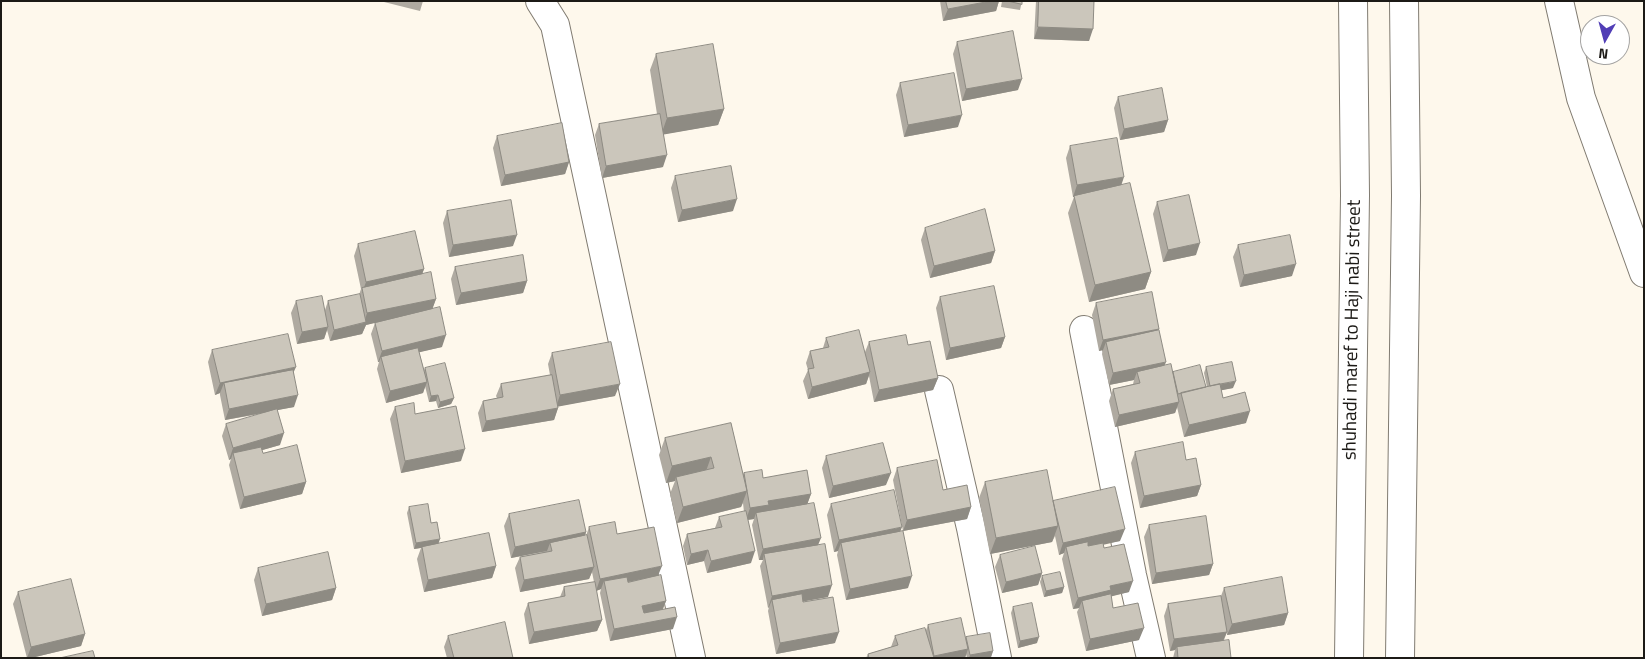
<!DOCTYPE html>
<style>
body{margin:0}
#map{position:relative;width:1645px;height:659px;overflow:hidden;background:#fef8ec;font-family:"Titillium Web",sans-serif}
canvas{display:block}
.frame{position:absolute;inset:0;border:2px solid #1c1a16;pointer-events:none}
.north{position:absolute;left:1580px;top:15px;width:50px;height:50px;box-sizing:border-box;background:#fff;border:1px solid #a4a3a2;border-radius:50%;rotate:187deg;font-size:14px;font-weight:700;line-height:20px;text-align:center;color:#1c1a16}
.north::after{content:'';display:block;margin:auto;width:18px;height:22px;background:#513eb6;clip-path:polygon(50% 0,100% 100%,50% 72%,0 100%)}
</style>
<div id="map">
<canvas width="1645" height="659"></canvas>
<div class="frame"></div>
<div class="north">N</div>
</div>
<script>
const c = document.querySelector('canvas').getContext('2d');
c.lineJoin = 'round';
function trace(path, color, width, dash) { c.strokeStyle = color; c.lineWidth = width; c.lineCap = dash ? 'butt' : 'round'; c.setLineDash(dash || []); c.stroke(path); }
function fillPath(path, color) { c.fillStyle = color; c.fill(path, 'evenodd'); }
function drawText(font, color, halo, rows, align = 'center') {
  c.font = font + ' "Titillium Web",sans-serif'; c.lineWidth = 4; c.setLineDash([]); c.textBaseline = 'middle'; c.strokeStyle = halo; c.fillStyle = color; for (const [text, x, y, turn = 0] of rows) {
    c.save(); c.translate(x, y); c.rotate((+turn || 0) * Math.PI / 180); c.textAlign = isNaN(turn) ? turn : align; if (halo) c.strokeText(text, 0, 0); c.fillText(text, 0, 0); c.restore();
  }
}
const minor = new Path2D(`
 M540,1L555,25L691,658
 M1559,1L1581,98L1644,273
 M1084,330L1132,575L1151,658
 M939,390L971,528L997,658`);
const secondary = new Path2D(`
 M1349,658L1355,195L1353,1
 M1400,658L1406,196L1404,1`);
trace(minor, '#807b71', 30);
trace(secondary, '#807b71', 30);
trace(minor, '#fff', 28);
trace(secondary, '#fff', 28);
fillPath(new Path2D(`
 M380,1H423L420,11Z
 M940,1H999L996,11L943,21Z
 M1002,1H1022L1020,10L1001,7Z
 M1036,1H1094L1089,41L1034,39Z
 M957,42L1018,90L962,101L953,54Z
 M656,54L724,109L718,125L664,134L663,167L602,178L595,135L599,124L657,114L650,70Z
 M900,83L958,127L904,137L896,95Z
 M1118,97L1168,120L1164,132L1120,140L1114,108Z
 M497,136L569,162L565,174L501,186L493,148Z
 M1070,146L1121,186L1151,272L1145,289L1089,302L1068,213L1074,197H1073L1066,158Z
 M675,176L733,211L678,222L671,188Z
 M1157,202L1196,255L1163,262L1153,214Z
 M447,211L513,246L449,257L443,223Z
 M925,228L995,251L991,263L930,278L921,240Z
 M358,244L424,269L422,274L436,299L432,309L442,347L419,352L424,370L425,368L454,398L451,404L438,408L436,401L429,402L425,386L423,393L386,403L377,369L379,362H378L371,334L375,323L377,322L366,325L362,334L330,341L327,330L324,339L297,344L291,313L296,301L325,310L328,301L359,295L361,289L354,256Z
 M1238,245L1292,276L1240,287L1233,257Z
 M455,267L527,281L523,293L456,305L451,279Z
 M940,297L1005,337L1001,348L946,360L936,308Z
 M1096,303L1159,331L1164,366L1173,372L1206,387H1207L1204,373L1206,367L1233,388L1221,390L1223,398L1246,423L1184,437L1177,407L1175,413L1115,427L1109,401L1113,389L1133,384L1134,380L1109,385L1102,354L1103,350L1099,351L1092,315Z
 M826,338L865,352L869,342L908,345L938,378L933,390L874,402L869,376L866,384L808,399L803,381L808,370L806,363L810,351L823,348Z
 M212,350L294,372V407L277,410L280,445L262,450L263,453L306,482L302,494L240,509L229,465L231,459L229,460L222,436L226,424L265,413L225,420L220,395V393L215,395L208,362Z
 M552,353L615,396L558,406V408L554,420L482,432L478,413L483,401L497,398L496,396L501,384L550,375L548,364Z
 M395,407L415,414L461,461L401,473L390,419Z
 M731,423L743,474L744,473L763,478L811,494L807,504L818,545L828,597L803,601L835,643L776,654L768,611L769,607L768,608L760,566L763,560H759L752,525L754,519L748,520L751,563L707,573L704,561L687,565L683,546L687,534L715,528L719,517L744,512L743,503L741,507L677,523L670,494L675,481L666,483L659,455L665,438Z
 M1135,452L1186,460L1201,485L1197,496L1140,508L1131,463Z
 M826,456L886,485L829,498L822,468Z
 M897,468L943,490L971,507L967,519L903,531L908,588L846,600L837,555L838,551L834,552L827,515L831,504L900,532L903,531L893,480Z
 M985,482L1053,501L1120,541L1103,544L1104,548L1129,592L1111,596L1113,608L1139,640L1086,651L1077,612L1079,608L1073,609L1062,559L1064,553L1059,555L1055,536L1052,542L990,554L979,498Z
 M409,507L438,543L496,566L492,578L424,592L417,559L421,548L414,549L407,513Z
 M509,514L586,532L585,536H586L589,527L617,534L658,576L666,601L663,609L673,629L610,641L600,593L601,589L596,591L602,620L597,631L529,644L524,614L528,603L560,597L564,587L594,582L592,572L589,579L520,592L515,568L520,557L547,551L511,558L504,526Z
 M1149,525L1213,564L1209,575L1152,584L1144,537Z
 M1000,555L1042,573L1038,585L1002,593L995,567Z
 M258,568L336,588L332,600L262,616L254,580Z
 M1042,576L1064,587L1062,593L1044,597L1040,582Z
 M1224,588L1288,613L1284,625L1227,635V632L1224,640L1231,658H1173L1175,650L1170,651L1164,616L1168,604L1221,596Z
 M18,592L85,634L81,646L31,658H27L13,604Z
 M1013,607L1037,643L1018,648L1011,613Z
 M928,625L966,639V637L993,651L991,657L985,658H967L966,654L965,658H866L868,654L891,647L895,636L926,630Z
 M448,636L513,658H447L444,647Z`), '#afaaa1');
fillPath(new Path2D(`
 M991,1H999L996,11L943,21L948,9Z
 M1038,27L1093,29L1089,41L1034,39Z
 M1022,79L1018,90L962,101L966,89Z
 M724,109L718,125L661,135L667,118Z
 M962,115L958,127L904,137L908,125Z
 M1168,120L1164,132L1120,140L1124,129Z
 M667,155L663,167L602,178L606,166Z
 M569,162L565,174L501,186L505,175Z
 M1124,177L1120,189L1073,197L1077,185Z
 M737,199L733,211L678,222L682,210Z
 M517,235L513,246L449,257L453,245Z
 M1200,243L1196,255L1163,262L1168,250Z
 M995,251L991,263L930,278L934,266Z
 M1296,264L1292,276L1240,287L1244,275Z
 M424,269L420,280L362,293L366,282Z
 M1151,272L1145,289L1089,302L1095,285Z
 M527,281L523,293L456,305L461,293Z
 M436,299L432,310L366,325L362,334L330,341L334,330L364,323L367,313Z
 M328,327L324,339L297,344L302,332Z
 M1159,329L1155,341L1106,342L1103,350L1099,351L1103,340Z
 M446,335L442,347L382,361L381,357L379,362H378L382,351Z
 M1005,337L1001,348L946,360L950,348Z
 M1166,362L1161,374L1137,372L1134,380L1109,385L1113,373Z
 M296,367L291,378L224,383L220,393L215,395L220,383Z
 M870,372L866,384L808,399L812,387Z
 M938,378L933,390L874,402L879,390Z
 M1236,381L1233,388L1208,393L1210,387Z
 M427,382L423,393L386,403L390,391Z
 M620,384L615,396L556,407L560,395Z
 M298,395L294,407L225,420L229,409Z
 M438,395L436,401L429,402L431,396Z
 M454,398L451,404L438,408L440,402Z
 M1179,402L1175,413L1115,427L1119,415Z
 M558,408L554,420L482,432L486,421Z
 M1250,411L1246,423L1184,437L1189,425Z
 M284,433L280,445L235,458L233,453L231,459L229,460L233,448Z
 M465,449L461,461L401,473L405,461Z
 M711,457L705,474L676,477L675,481L666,483L672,466Z
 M891,473L886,485L829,498L833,486Z
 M306,482L302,494L240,509L244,497Z
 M1201,485L1197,496L1140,508L1144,496Z
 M747,491L741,507L677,523L683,507Z
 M811,494L807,505L756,513L754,519L746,520L750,508L768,501Z
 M971,507L967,519L903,531L907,520Z
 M1058,526L1052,542L990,554L996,538Z
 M902,527L898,538L841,543L838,551L834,552L839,540Z
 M1125,529L1120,541L1067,553L1066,547L1064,553L1059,555L1063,543Z
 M586,532L582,544L550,543L547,551L511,558L515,547Z
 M821,538L816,550L764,554L763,560H759L763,549Z
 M440,539L438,545L414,549L416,543Z
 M708,550L704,561L687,565L691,554Z
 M755,551L751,563L707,573L711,561Z
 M1213,564L1209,575L1152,584L1156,573Z
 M496,566L492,578L424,592L428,580Z
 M662,566L657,578L606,589L604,581L601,589L596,591L600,579Z
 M594,567L589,579L520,592L524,580Z
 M1042,573L1038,585L1002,593L1006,582Z
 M912,576L908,588L846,600L850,589Z
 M1133,581L1129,592L1109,597L1082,601L1079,608L1073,609L1078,598L1110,586Z
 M832,585L828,597L773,607L772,600L769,607L768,608L772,596Z
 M1064,587L1062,593L1044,597L1046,591Z
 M336,588L332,600L262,616L266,604Z
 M666,601L661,613L638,617L642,606Z
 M1288,613L1284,625L1227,635L1232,624Z
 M677,617L673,629L610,641L614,629Z
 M602,620L597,631L529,644L534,632Z
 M1144,628L1139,640L1086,651L1090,639Z
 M839,632L835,643L776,654L780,643Z
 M1227,632L1222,643L1177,647L1175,650L1170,651L1174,639Z
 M85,634L81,646L31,658H27L31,647Z
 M1039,637L1037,643L1018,648L1020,641Z
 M968,649L965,658H934V656Z
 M993,651L991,657L985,658H969L970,655Z`), '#8e8b83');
const building = new Path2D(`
 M946,1H991L948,9Z
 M1008,1H1022V4Z
 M1039,1H1094L1093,29L1038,27Z
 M1013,31L1022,79L966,89L957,42Z
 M713,44L724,109L667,118L656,54Z
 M954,73L962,115L908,125L900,83Z
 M1162,88L1168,120L1124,129L1118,97Z
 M660,114L667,155L606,166L599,124Z
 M562,123L569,162L505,175L497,136Z
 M1117,138L1124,177L1077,185L1070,146Z
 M731,166L737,199L682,210L675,176Z
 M1130,183L1151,272L1095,285L1074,196Z
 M1189,195L1200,243L1168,250L1157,202Z
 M511,200L517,235L453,245L447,211Z
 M985,209L995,251L934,266L925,228Z
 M415,231L424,269L366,282L358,244Z
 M1290,235L1296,264L1244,275L1238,245Z
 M523,255L527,281L461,293L455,267Z
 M431,272L436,299L367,313L362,288Z
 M994,286L1005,337L950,348L940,297Z
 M1152,292L1159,329L1103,340L1096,303Z
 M360,294L366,322L334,330L328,301Z
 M322,296L328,327L302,332L296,301Z
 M440,307L446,335L382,351L375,323Z
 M859,330L870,372L812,387L808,369L814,368L810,351L829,347L826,338Z
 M1159,330L1166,362L1113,373L1106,342Z
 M288,334L296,367L220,383L212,350Z
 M906,335L908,345L930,341L938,378L879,390L869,342Z
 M611,342L620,384L560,395L552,353Z
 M418,348L427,382L390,391L381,357Z
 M1232,362L1236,381L1210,386L1206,367Z
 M445,363L454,398L440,402L438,395L431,396L425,368Z
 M1171,364L1179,402L1119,415L1113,389L1140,383L1137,372Z
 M1200,365L1206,387L1178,394L1173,372Z
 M293,370L298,395L229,409L224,383Z
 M552,375L558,408L486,421L483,401L503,397L501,384Z
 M1220,384L1223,398L1245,392L1250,411L1189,425L1181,393Z
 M414,403L415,414L456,406L465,449L405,461L395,407Z
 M277,409L284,433L233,448L226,424Z
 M731,423L747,491L683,507L676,477L714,468L711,457L672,466L665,438Z
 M1183,442L1186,460L1196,458L1201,485L1144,496L1135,452Z
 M883,443L891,473L833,486L826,456Z
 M297,445L306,482L244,497L233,453L261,447L263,453Z
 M937,460L943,490L967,485L971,507L907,520L897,468Z
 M762,470L763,478L807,470L811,494L768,501L769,505L750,508L744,473Z
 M1047,470L1058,526L996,538L985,482Z
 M1115,487L1125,529L1063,543L1053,501Z
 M894,490L902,527L839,540L831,504Z
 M579,500L586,532L515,547L509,514Z
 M814,503L821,538L763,549L756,513Z
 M428,504L431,523L437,522L440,539L416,543L409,507Z
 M746,511L755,551L711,561L708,550L691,554L687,534L722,527L719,517Z
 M1206,516L1213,564L1156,573L1149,525Z
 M615,522L617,534L654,527L662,566L600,579L589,527Z
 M903,531L912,576L850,589L841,543Z
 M489,533L496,566L428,580L422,547Z
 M587,535L594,567L524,580L520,557L552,551L550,543Z
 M1088,542V546L1103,543L1104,548L1124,544L1133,581L1110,586L1111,590L1078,598L1066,547Z
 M825,544L832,585L772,596L764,554Z
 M1035,546L1042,573L1006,582L1000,555Z
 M328,552L336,588L266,604L258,568Z
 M1060,572L1064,587L1046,591L1042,576Z
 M661,575L666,601L642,606L644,613L675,607L677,617L614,629L604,581L627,577L628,582Z
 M1282,577L1288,613L1232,624L1224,588Z
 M71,579L85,634L31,647L18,592Z
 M595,582L602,620L534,632L528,603L565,596L564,587Z
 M802,594L803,602L833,597L839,632L780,643L772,600Z
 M1111,594L1113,608L1138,603L1144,628L1090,639L1082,601Z
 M1221,596L1227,632L1174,639L1168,604Z
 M1032,603L1039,637L1020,641L1013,607Z
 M961,618L968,649L934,656L928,625Z
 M505,622L513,658H454L448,636Z
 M925,628L934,658H869L868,654L898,645L895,636Z
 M990,633L993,651L970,655L966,637Z
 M1229,640L1231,658H1178L1177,647Z
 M93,651L95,658H60Z`);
fillPath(building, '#cbc6bb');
trace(building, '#8e8b83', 1);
drawText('19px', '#1c1a16', '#fff', [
 ["shuhadi maref to Haji nabi street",1353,330,-89]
]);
</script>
